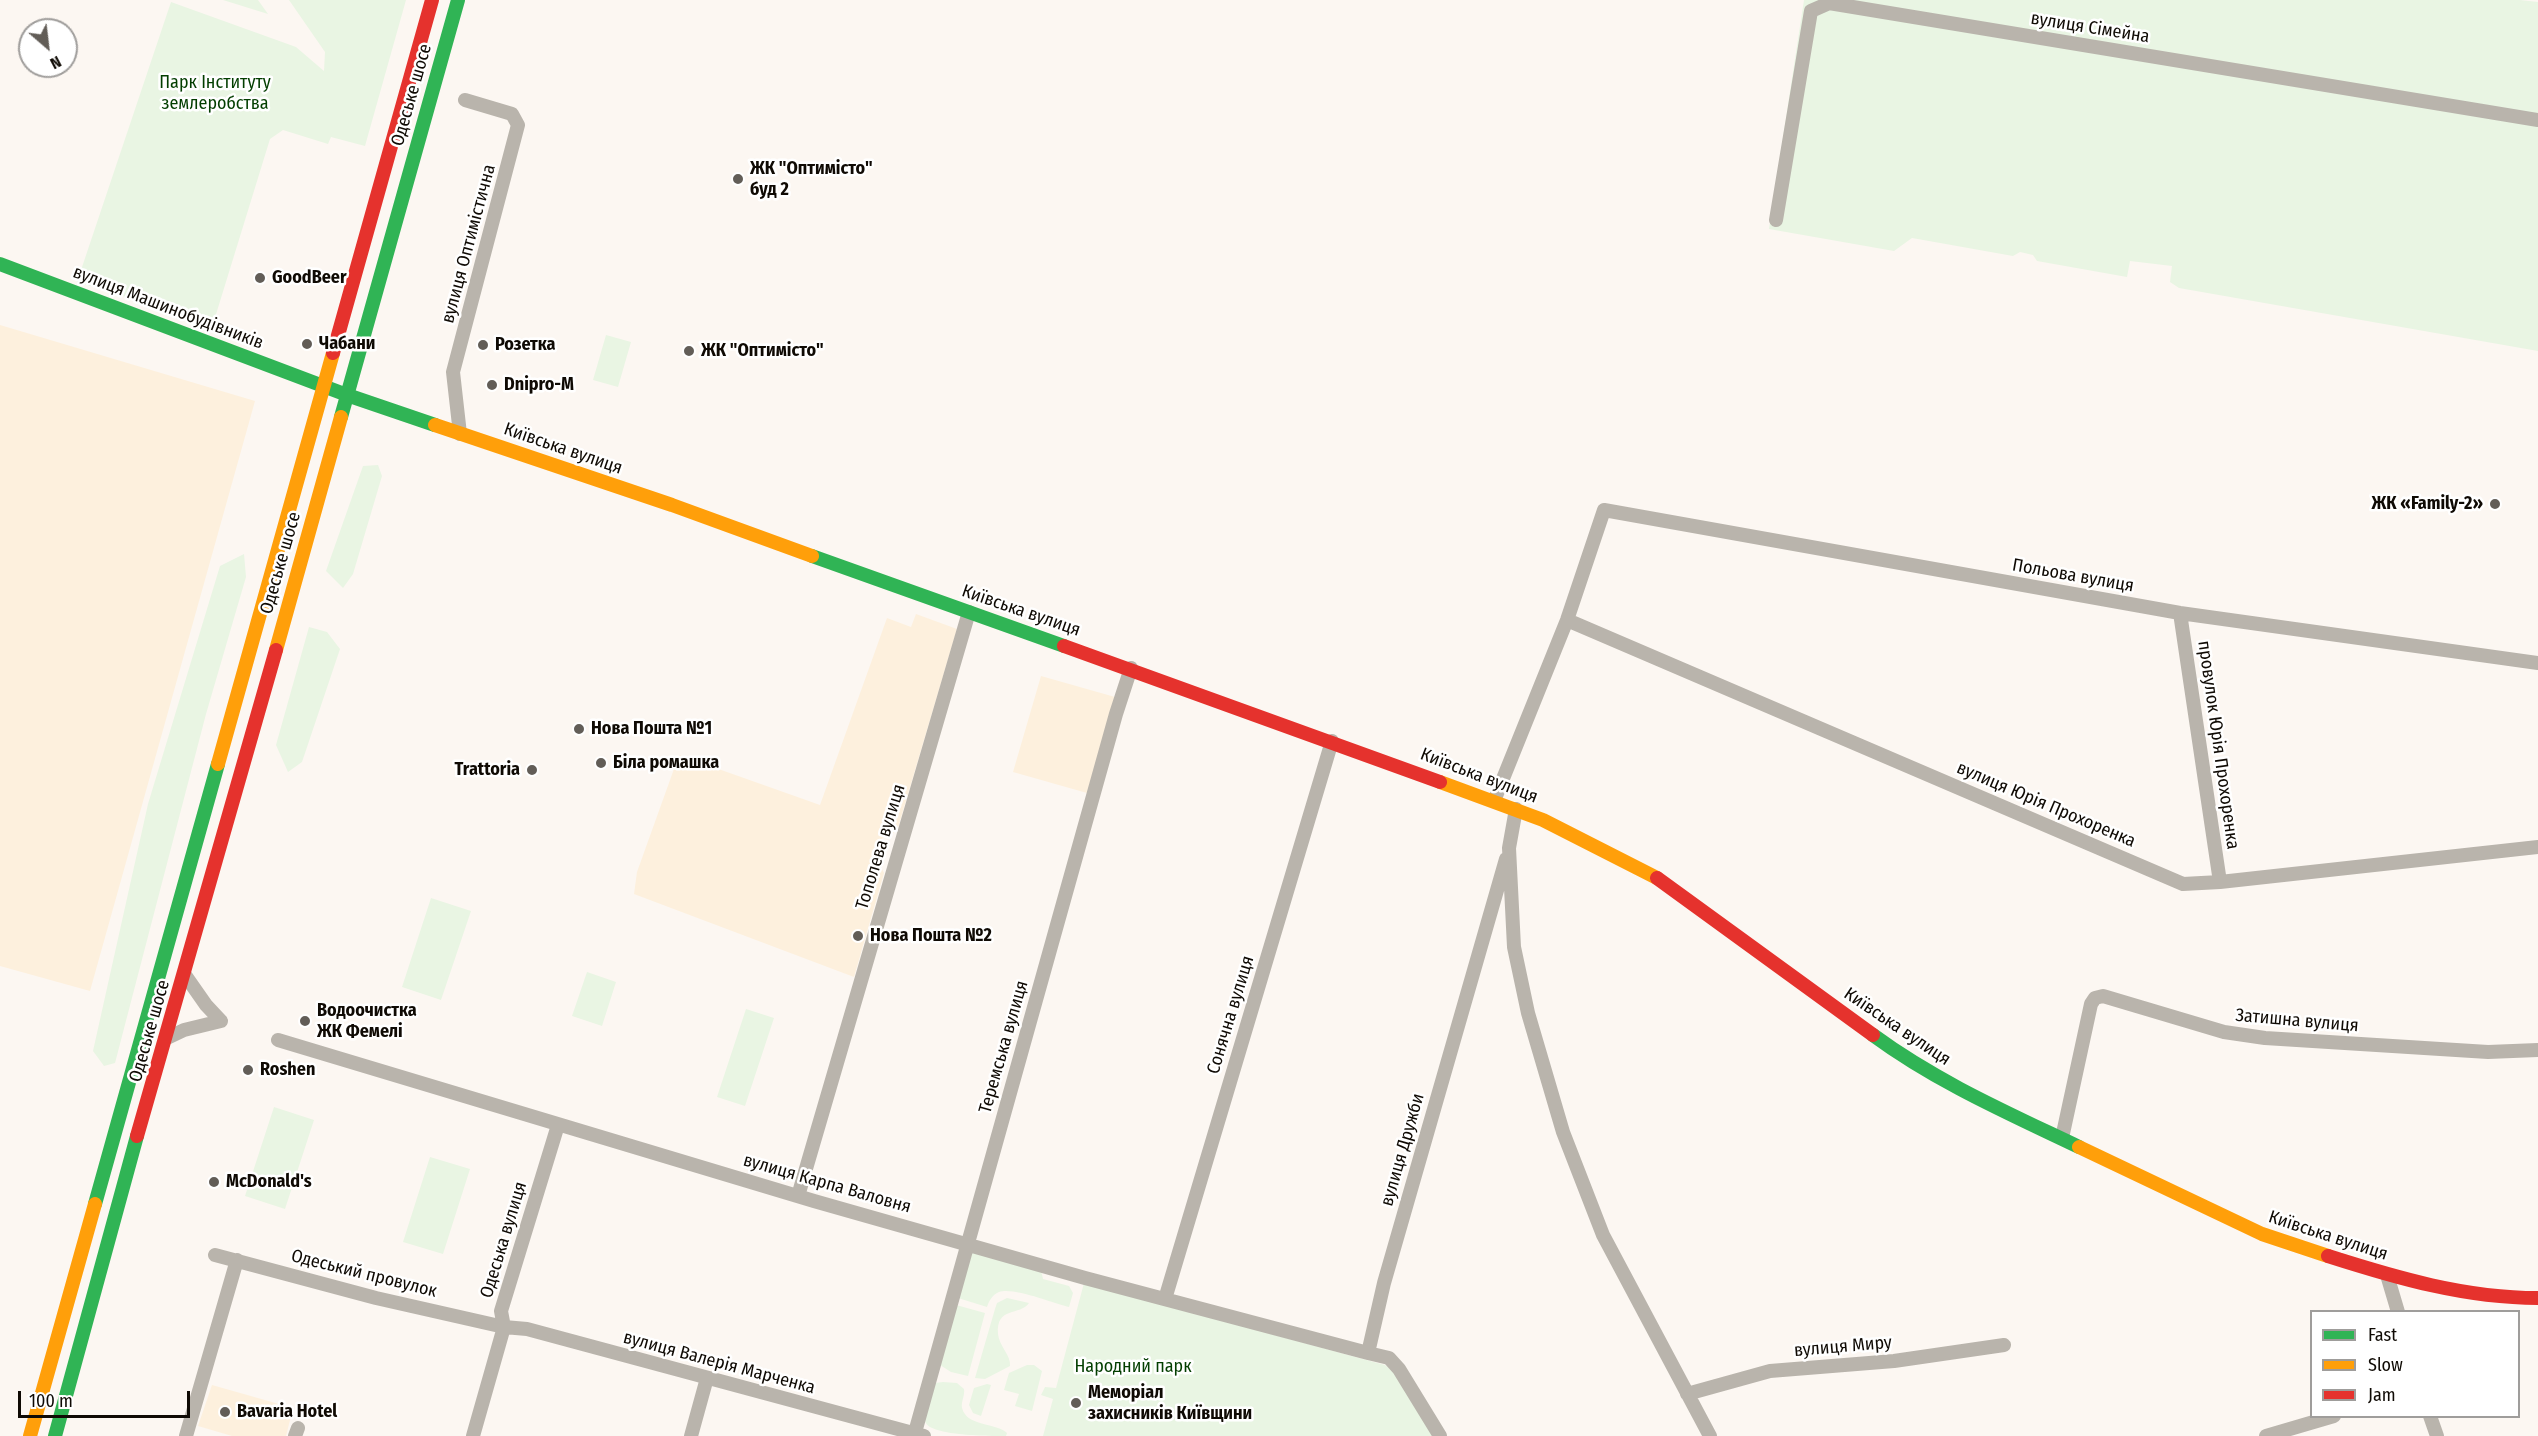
<!DOCTYPE html>
<meta charset="utf-8">
<style>
body{margin:0}
#map{position:relative;width:2538px;height:1436px;overflow:hidden;background:#fcf7f2;font-family:"Fira Sans Condensed",sans-serif}
canvas{display:block}
.legend{position:absolute;left:2310px;top:1310px;width:210px;height:108px;box-sizing:border-box;background:#fff;border:2px solid #9f9d9b;margin:0;padding:8px 10px;list-style:none;font-size:18px;color:#0f0a04}
.legend li{display:flex;align-items:center;gap:12px;height:30px}
.legend b{width:30px;border:2px solid #9f9d9b}
.north{position:absolute;left:18px;top:18px;width:60px;height:60px;box-sizing:border-box;background:#fff;border:2px solid #9f9d9b;border-radius:50%;rotate:152deg;font-size:16px;font-weight:700;line-height:24px;text-align:center;color:#0f0a04}
.north::after{content:'';display:block;margin:auto;width:21px;height:27px;background:#625d57;clip-path:polygon(50% 0,100% 100%,50% 72%,0 100%)}
.scale{position:absolute;left:18px;top:1391px;width:172px;height:27px;box-sizing:border-box;border:3px solid #0f0a04;border-top:0;padding-left:8px;font-size:18px;line-height:21px;white-space:nowrap;color:#0f0a04;-webkit-text-stroke:4px #fff;paint-order:stroke}
</style>
<div id="map">
<canvas width="2538" height="1436"></canvas>
<ul class="legend">
<li><b style="height:8px;background:#30b455"></b>Fast</li>
<li><b style="height:8px;background:#ff9f0a"></b>Slow</li>
<li><b style="height:8px;background:#e5322d"></b>Jam</li>
</ul>
<div class="north">N</div>
<div class="scale">100 m</div>
</div>
<script>
const c = document.querySelector('canvas').getContext('2d');
c.lineJoin = 'round';
function fillPath(path, color) { c.fillStyle = color; c.fill(path, 'evenodd'); }
function trace(path, color, width, dash) { c.strokeStyle = color; c.lineWidth = width; c.lineCap = dash ? 'butt' : 'round'; c.setLineDash(dash || []); c.stroke(path); }
function drawText(font, color, halo, rows, align = 'center') {
  c.font = font + ' "Fira Sans Condensed",sans-serif'; c.lineWidth = 5; c.setLineDash([]); c.textBaseline = 'middle'; c.strokeStyle = halo; c.fillStyle = color; for (const [text, x, y, turn = 0] of rows) {
    c.save(); c.translate(x, y); c.rotate((+turn || 0) * Math.PI / 180); c.textAlign = isNaN(turn) ? turn : align; if (halo) c.strokeText(text, 0, 0); c.fillText(text, 0, 0); c.restore();
  }
}
fillPath(new Path2D(`
 M0,325L255,401L90,991L0,966Z
 M916,614L957,629L897,831L881,839L875,855L884,873L854,977L634,894L637,872L679,755L820,805L887,618L911,627Z
 M1041,676L1115,697L1087,793L1013,772Z
 M212,1385L293,1408L286,1436H232L198,1426Z`), '#fdf0dd');
fillPath(new Path2D(`
 M223,0H258L268,14Z
 M289,0H406L365,146L331,137L328,144L283,130L270,139L213,324L77,282L171,2L296,47L324,71L325,52Z
 M1804,0H2520L2538,2V351L2179,288L2170,282L2172,266L2130,261L2127,277L2037,261L2033,255L2020,252L2013,256L1912,238L1894,251L1769,229Z
 M606,335L631,342L618,387L593,380Z
 M378,465L382,476L353,574L343,588L326,571L363,466Z
 M244,554L246,577L206,714L115,1063L104,1066L93,1051L148,804L220,566Z
 M309,627L327,632L340,649L302,762L288,772L276,745Z
 M431,898L471,911L441,1000L402,987Z
 M587,972L616,982L602,1026L572,1016Z
 M746,1009L774,1018L745,1106L717,1097Z
 M274,1107L314,1120L285,1209L245,1196Z
 M430,1157L470,1169L443,1254L403,1242Z
 M972,1252L1041,1270L1043,1279L1069,1286L1073,1293L1069,1307C1052,1303 1014,1287 999,1292C992,1295 989,1301 987,1307L958,1298Z
 M1084,1283L1385,1365L1394,1372L1434,1436H1043L1053,1399L1041,1395L1045,1387L1056,1388Z
 M1007,1298L1029,1303C1020,1316 996,1306 998,1334C999,1346 1011,1355 1010,1366L985,1379L975,1378L995,1309L997,1303Z
 M956,1305L985,1313L968,1376L951,1372L940,1365Z
 M1027,1365H1034L1042,1371L1032,1411L1015,1406L1019,1394L1004,1390L1009,1373Z
 M943,1382L957,1383L964,1389C965,1396 961,1401 962,1408C967,1427 995,1422 1007,1433L1006,1436C989,1436 925,1436 925,1420L935,1383Z
 M987,1384L991,1385L981,1416L973,1413L969,1405L974,1388Z`), '#e9f5e3');
trace(new Path2D(`
 M1776,220L1811,11L1829,3L2538,120
 M460,434L453,372L518,125L512,114L465,100
 M2180,613L2220,882
 M1567,620L2183,884L2220,882L2538,847
 M1494,801L1567,620L1604,510L2180,613L2538,663
 M1516,809L1509,848L1514,947L1528,1013L1563,1132L1603,1235L1710,1436
 M185,975L206,1005L221,1021
 M165,1039L184,1030L221,1021
 M278,1040L814,1201L1085,1278L1368,1353
 M2062,1138L2091,1004L2095,998L2103,996L2224,1032L2265,1038L2488,1052L2538,1050
 M798,1196L969,612
 M215,1255L376,1298L504,1327L527,1329L924,1436
 M2387,1275L2398,1312
 M1165,1299L1332,741
 M1687,1394L1770,1371L1894,1361L2004,1345
 M2430,1416L2437,1436
 M186,1436L237,1260
 M295,1436L298,1428
 M473,1436L504,1327L501,1311L558,1125
 M691,1436L707,1378
 M914,1436L1116,714L1131,668
 M1440,1436L1399,1369L1389,1358L1368,1353L1384,1283L1506,859
 M2266,1436L2334,1416`), '#b9b4ac', 14);
trace(new Path2D(`
 M0,264L347,395L435,425
 M341,417L458,0
 M812,556L1064,646
 M1873,1035C1937,1082 2008,1113 2079,1147
 M95,1204L218,764
 M55,1436L137,1136`), '#30b455', 14);
trace(new Path2D(`
 M435,425L672,505L812,556
 M276,650L341,417
 M218,764L333,353
 M1440,782L1543,820L1657,878
 M2079,1147L2262,1234L2328,1256
 M30,1436L95,1204`), '#ff9f0a', 14);
trace(new Path2D(`
 M333,353L432,0
 M1064,646L1440,782
 M1657,878L1873,1035
 M137,1136L276,650
 M2328,1256C2397,1278 2465,1298 2538,1298`), '#e5322d', 14);
for (const [x, y, r, color] of [
 [738,179,6,"#625d57"],
 [260,278,6,"#625d57"],
 [307,344,6,"#625d57"],
 [483,345,6,"#625d57"],
 [689,351,6,"#625d57"],
 [492,385,6,"#625d57"],
 [2495,504,6,"#625d57"],
 [579,729,6,"#625d57"],
 [601,763,6,"#625d57"],
 [532,770,6,"#625d57"],
 [858,936,6,"#625d57"],
 [305,1021,6,"#625d57"],
 [248,1070,6,"#625d57"],
 [214,1182,6,"#625d57"],
 [1076,1403,6,"#625d57"],
 [225,1412,6,"#625d57"]
]) { const dot = new Path2D(); dot.arc(x, y, r, 0, 2 * Math.PI); c.fillStyle = color; c.fill(dot); trace(dot, '#fff', 2); }
drawText('18px', '#0f0a04', '#fff', [
 ["вулиця Сімейна",2090,28,9],
 ["Одеське шосе",412,95,-74],
 ["вулиця Оптимістична",469,244,-75],
 ["вулиця Машинобудівників",168,308,21],
 ["Київська вулиця",563,449,19],
 ["Одеське шосе",281,563,-74],
 ["Польова вулиця",2073,576,10],
 ["Київська вулиця",1021,611,19],
 ["провулок Юрія Прохоренка",2218,745,82],
 ["Київська вулиця",1479,776,21],
 ["вулиця Юрія Прохоренка",2046,805,23],
 ["Тополева вулиця",881,847,-73],
 ["Сонячна вулиця",1231,1015,-73],
 ["Затишна вулиця",2297,1021,5],
 ["Київська вулиця",1897,1027,34],
 ["Одеське шосе",150,1031,-74],
 ["Теремська вулиця",1004,1047,-74],
 ["вулиця Дружби",1403,1150,-74],
 ["вулиця Карпа Валовня",827,1184,16],
 ["Київська вулиця",2328,1236,18],
 ["Одеська вулиця",504,1240,-73],
 ["Одеський провулок",364,1274,14],
 ["вулиця Миру",1843,1347,-5],
 ["вулиця Валерія Марченка",719,1363,15]
]);
drawText('18px', '#033e00', '#fff', [
 ["Парк Інституту",215,83],
 ["землеробства",215,104],
 ["Народний парк",1133,1367]
]);
drawText('bold 18px', '#0f0a04', '#fff', [
 ["ЖК \"Оптимісто\"",750,169],
 ["буд 2",750,190],
 ["GoodBeer",272,278],
 ["Чабани",319,344],
 ["Розетка",495,345],
 ["ЖК \"Оптимісто\"",701,351],
 ["Dnipro-M",504,385],
 ["ЖК «Family-2»",2483,504,"right"],
 ["Нова Пошта №1",591,729],
 ["Біла ромашка",613,763],
 ["Trattoria",520,770,"right"],
 ["Нова Пошта №2",870,936],
 ["Водоочистка",317,1011],
 ["ЖК Фемелі",317,1032],
 ["Roshen",260,1070],
 ["McDonald's",226,1182],
 ["Меморіал",1088,1393],
 ["захисників Київщини",1088,1414],
 ["Bavaria Hotel",237,1412]
], 'left');
</script>
